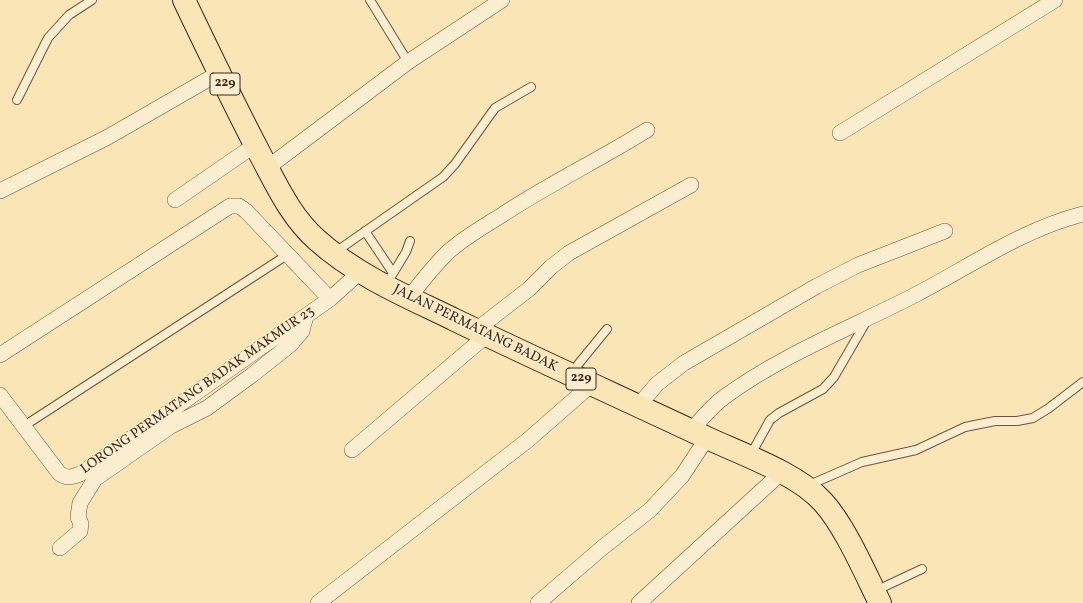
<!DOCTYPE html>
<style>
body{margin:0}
canvas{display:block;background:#f9e5b6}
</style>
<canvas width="1083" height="603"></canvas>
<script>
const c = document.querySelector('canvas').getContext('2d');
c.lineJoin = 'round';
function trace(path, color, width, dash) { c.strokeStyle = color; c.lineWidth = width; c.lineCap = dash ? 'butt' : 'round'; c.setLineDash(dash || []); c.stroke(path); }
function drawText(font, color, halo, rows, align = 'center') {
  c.font = font + ' Vollkorn,serif'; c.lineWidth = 3; c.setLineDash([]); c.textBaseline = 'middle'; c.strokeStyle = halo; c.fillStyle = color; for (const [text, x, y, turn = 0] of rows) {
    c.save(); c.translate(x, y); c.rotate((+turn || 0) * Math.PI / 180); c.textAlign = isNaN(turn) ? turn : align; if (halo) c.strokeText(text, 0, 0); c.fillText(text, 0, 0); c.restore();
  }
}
const lane = new Path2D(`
 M370,0L408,62
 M17,100L48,38L69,15L92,0
 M365,231L393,273
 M334,253L443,177L455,164L495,108L531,87
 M386,285L406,252L410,241
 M571,373L607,329
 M24,426L287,255
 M750,456L770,420L779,413L823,389L834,377L866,322
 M807,486L862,462L916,450L965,427L995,421H1017L1033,418L1049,408L1083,382
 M875,591L922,569`);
const street = new Path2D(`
 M840,133L1055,0
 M267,168L408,62L502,0
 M0,191L108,137L219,73
 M175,200L255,145
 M409,298C421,282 433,267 447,253C463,238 483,227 502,215C549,184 599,160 647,130
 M476,330L529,289L551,267L569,253L691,185
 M0,355L230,206H239L246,211L330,299
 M0,395L59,473C66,479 72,477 80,474L330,299L360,272
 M638,406L657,384L684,363L817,286L858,265L945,231
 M691,431C701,419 711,407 723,398C781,355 851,328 915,295C969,267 1023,229 1083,214
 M352,450L487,335
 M60,548L80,531L81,524L78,517L80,503L95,479L171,426L207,408L252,375L290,345L302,331L306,316
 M318,603L528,440L592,384
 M538,603L602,548L650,510L682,476L707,438
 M639,603L781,473`);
const primary = new Path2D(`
 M184,0C209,52 234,105 261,156C277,186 291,217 317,240C357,276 408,297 455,320C538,360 622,398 705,437C741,454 797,473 823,502C845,526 865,573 880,603`);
trace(lane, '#6e543d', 10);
trace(street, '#6e543d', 16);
trace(primary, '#3f2415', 24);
trace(lane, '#fbeed0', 8);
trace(street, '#fbeed0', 15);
trace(primary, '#f9e5b6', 22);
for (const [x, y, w] of [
 [225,84,30],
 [581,379,30]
]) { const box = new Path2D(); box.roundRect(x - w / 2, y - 11, w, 22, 3); c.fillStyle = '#fbeed0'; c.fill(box); trace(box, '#3f2415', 1); }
drawText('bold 13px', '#3f2415', null, [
 ["229",225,84],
 ["229",581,379]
]);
drawText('14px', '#3f2415', '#fbeed0', [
 ["JALAN PERMATANG BADAK",475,329,26],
 ["LORONG PERMATANG BADAK MAKMUR 23",198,391,-35]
]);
</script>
